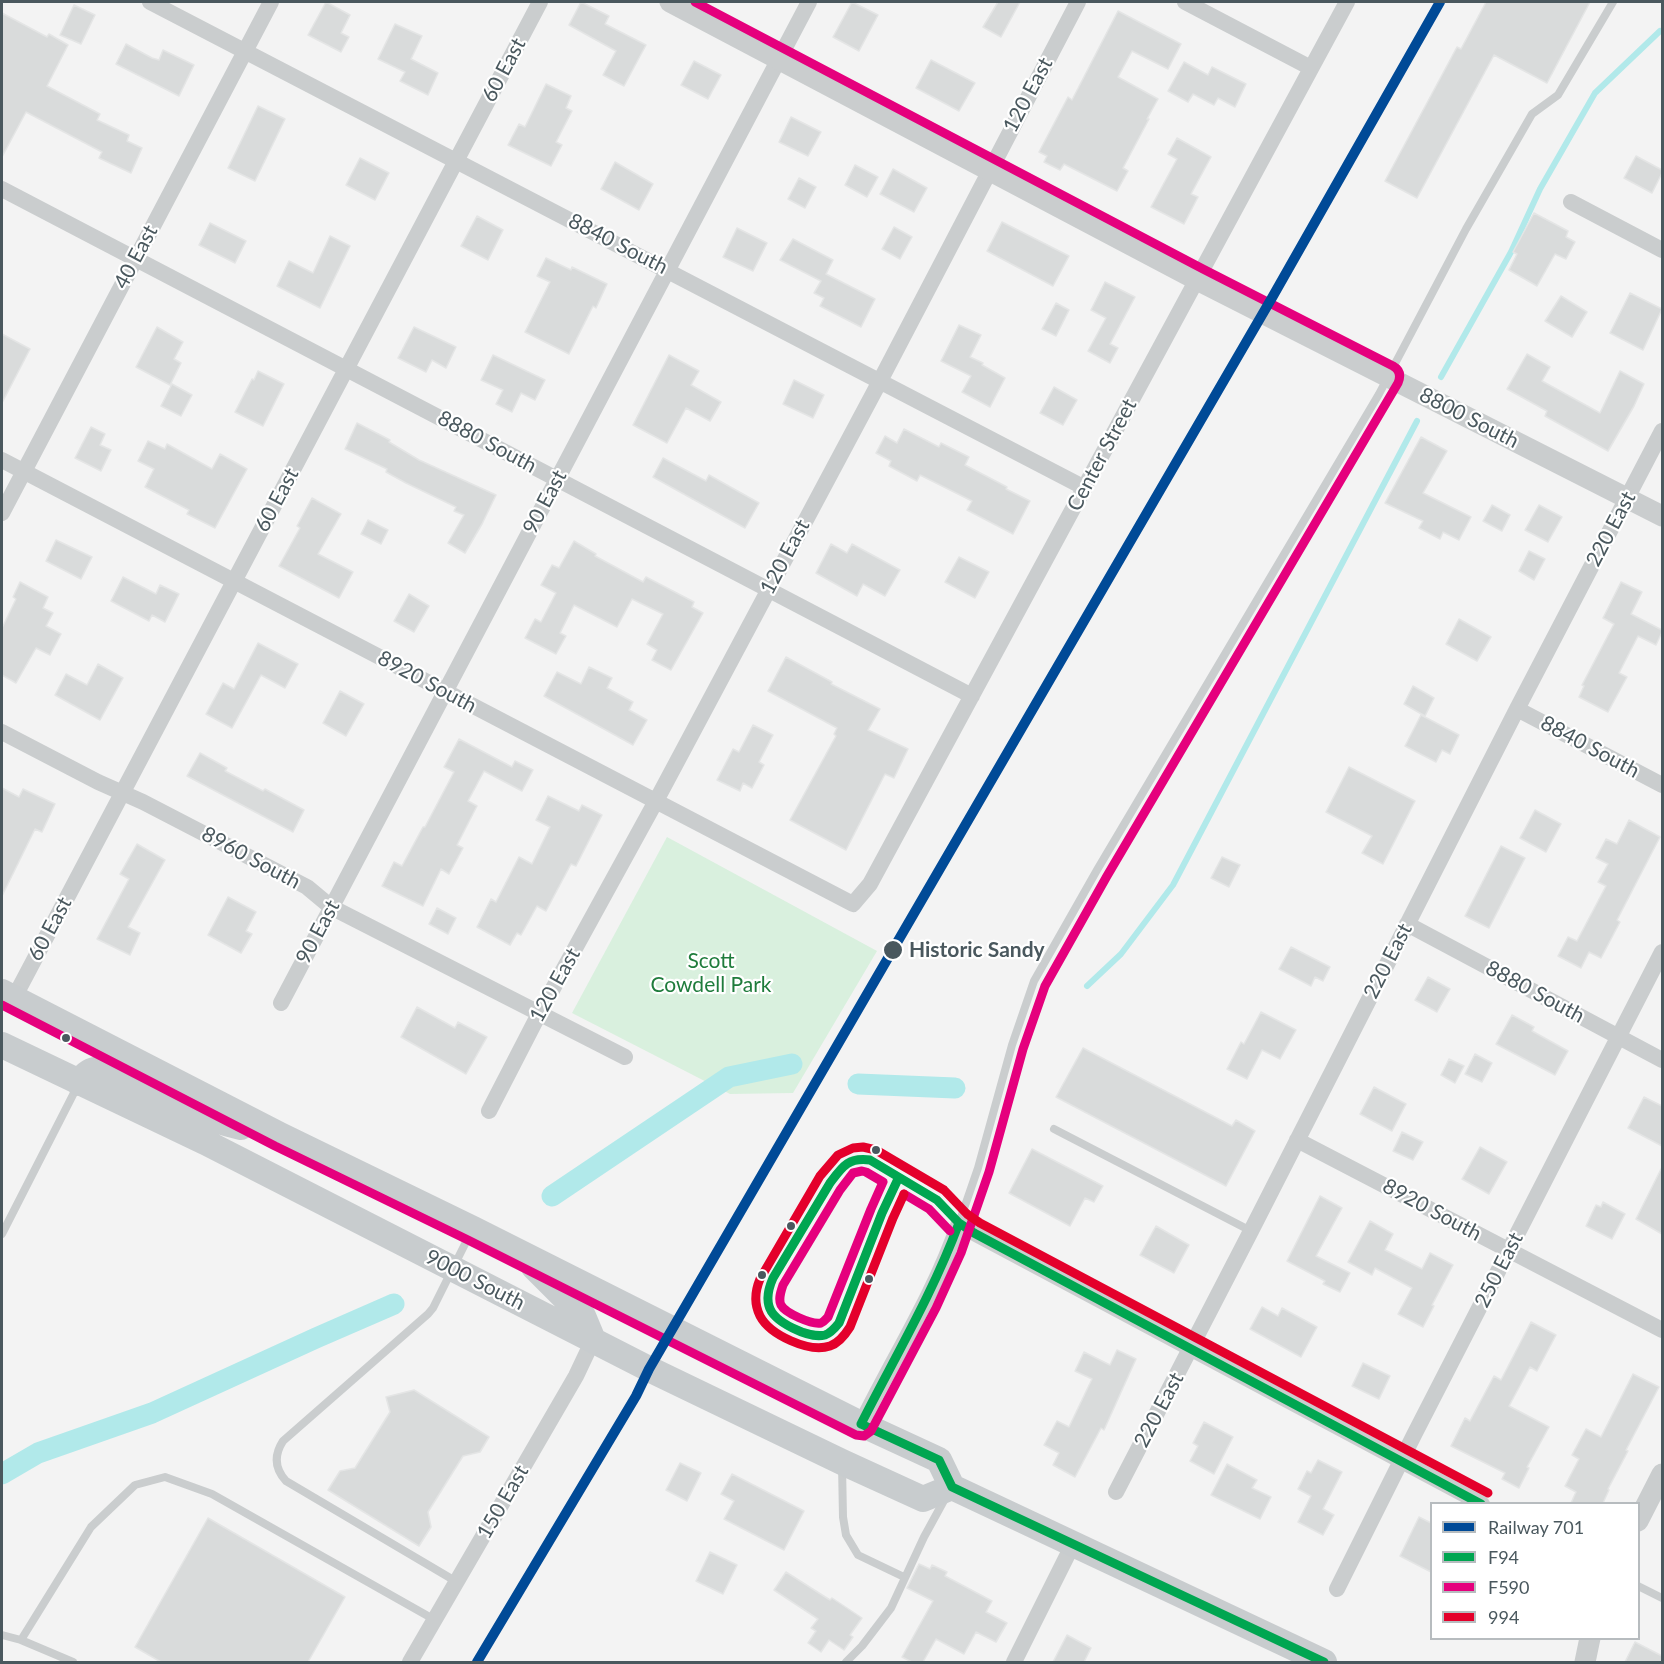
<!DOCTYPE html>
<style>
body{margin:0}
#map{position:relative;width:1664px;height:1664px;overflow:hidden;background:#f3f3f3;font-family:Lato,sans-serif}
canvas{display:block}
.frame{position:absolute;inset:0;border:3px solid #4a585e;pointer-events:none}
.legend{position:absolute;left:1430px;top:1502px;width:210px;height:138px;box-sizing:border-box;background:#fff;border:2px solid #b7bcbf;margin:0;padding:8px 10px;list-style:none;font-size:18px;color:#4a585e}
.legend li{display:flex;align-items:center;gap:12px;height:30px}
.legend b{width:30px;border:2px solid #b7bcbf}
</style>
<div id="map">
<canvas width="1664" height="1664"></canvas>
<div class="frame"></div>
<ul class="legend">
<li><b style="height:8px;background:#004a97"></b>Railway 701</li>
<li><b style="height:8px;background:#00a651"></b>F94</li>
<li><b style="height:8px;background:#e5007d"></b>F590</li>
<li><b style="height:8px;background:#e4002b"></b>994</li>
</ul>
</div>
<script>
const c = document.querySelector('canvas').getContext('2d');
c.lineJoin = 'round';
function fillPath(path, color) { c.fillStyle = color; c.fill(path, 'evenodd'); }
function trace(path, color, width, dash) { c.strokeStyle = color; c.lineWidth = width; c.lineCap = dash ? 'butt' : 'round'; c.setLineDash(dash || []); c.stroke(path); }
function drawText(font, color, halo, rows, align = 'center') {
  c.font = font + ' Lato,sans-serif'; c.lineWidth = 4.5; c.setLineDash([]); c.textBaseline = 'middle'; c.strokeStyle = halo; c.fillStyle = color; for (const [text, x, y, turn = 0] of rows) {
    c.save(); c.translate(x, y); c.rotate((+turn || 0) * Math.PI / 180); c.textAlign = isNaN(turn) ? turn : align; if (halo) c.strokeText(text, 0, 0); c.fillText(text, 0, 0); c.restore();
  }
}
fillPath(new Path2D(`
 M667,837L877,951L793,1093L730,1094L572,1013Z`), '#d9f0de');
trace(new Path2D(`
 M1441,377L1511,252L1540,189L1595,93L1660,31
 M1087,986L1121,954L1173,885L1417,421`), '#b1e9ea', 6);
trace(new Path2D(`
 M858,1084L955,1088
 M552,1196L729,1077L792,1064
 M2,1474L38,1453L152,1413L316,1338L394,1304`), '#b1e9ea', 21);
const building = new Path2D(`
 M326,2L350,15L341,33L349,37L341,52L308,35Z
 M581,2L609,16L605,24L646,45L624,86L603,75L616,51L569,25Z
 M852,2L878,15L859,51L833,37Z
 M998,2H1020L1001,37L983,27Z
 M1486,2H1590L1547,83L1494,55L1417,198L1385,181L1457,47L1461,49Z
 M74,5L95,15L81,44L60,35Z
 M1118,11L1181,44L1168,69L1132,51L1118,77L1158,99L1147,119H1149L1123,168L1128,171L1117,191L1064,164L1060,170L1044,162L1047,156L1039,152L1068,97L1072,100Z
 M2,13L47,37L49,34L68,45L47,86L100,114L97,120L129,135L127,141L142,148L131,173L99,158L102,152L26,112L2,157Z
 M395,24L422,36L411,59L438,73L428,95L400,81L405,72L378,59Z
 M126,44L152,58L159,60L163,50L194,65L179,96L116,64Z
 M931,60L975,83L959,111L916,88Z
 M694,61L721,75L708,99L681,85Z
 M1184,62L1208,75L1212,67L1246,84L1235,107L1218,98L1214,105L1193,94L1188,102L1168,91Z
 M546,84L571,96L566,108L572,111L556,142L562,145L551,166L508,145L519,124L525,127Z
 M258,106L285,119L255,181L228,168Z
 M791,117L821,132L808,156L779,142Z
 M1177,138L1211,157L1191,194L1198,197L1184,224L1151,207L1177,159L1168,154Z
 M1636,156L1662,170V173L1652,193L1624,178Z
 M360,158L389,173L375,200L346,185Z
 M615,162L653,184L639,210L601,189Z
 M855,165L878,177L867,197L845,185Z
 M893,169L927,188L914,212L880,194Z
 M799,178L816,187L805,208L788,199Z
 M1534,213L1568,231L1566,237L1575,242L1566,259L1555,254L1537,286L1509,270L1517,254L1513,252Z
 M477,216L503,230L488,260L461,246Z
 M1002,222L1069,256L1053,286L987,251Z
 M210,223L246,241L235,263L199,245Z
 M894,227L912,237L900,259L882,249Z
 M737,228L767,243L753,271L723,257Z
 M330,236L350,246L320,308L277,286L289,261L313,273Z
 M793,239L833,260L826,274L875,299L861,327L820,306L824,298L814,293L821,281L780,260Z
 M546,258L571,270L572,267L607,284L596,308L593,306L569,354L525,332L550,282L537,276Z
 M1105,282L1135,297L1110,344L1118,348L1110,363L1088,351L1106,318L1091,310Z
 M1630,293L1662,309L1643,350L1610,333Z
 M1561,296L1587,312L1572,337L1545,321Z
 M1056,303L1069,310L1056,336L1042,329Z
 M959,325L981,335L970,357L983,363L982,365L1005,378L990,407L962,392L971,376L941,361Z
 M157,327L183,342L174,359L181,363L170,385L136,367Z
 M414,327L456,347L446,368L432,360L426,372L398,358Z
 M2,334L30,349L2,403Z
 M1527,354L1550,367L1542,381L1600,413L1620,371L1644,384L1634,406L1608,451L1545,416L1547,411L1507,389Z
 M493,355L545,380L535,400L521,393L512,412L496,404L503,390L481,380Z
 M669,355L699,371L691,385L721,402L710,421L686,408L667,443L633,425Z
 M258,371L284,384L263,426L235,412L252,379L254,380Z
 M794,380L824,395L813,418L783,404Z
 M172,384L192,395L181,416L161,406Z
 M1054,387L1077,400L1063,425L1040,413Z
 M357,423L390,440L389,442L419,460L496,495L482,524L465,553L448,543L464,515L454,511L456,507L406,483L386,472L387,469L345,449Z
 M91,427L105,434L100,445L111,450L101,471L75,458Z
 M904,429L939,447L941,443L969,457L965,465L1007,487L1006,489L1030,501L1013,534L967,510L972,501L920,475L917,481L889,466L891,461L876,453L885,436L897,443Z
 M1421,437L1447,451L1423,493L1471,517L1459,540L1443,532L1440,539L1419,528L1423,521L1385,503Z
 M148,441L165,449L167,444L212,469L220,454L247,469L215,528L187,514L189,510L145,487L154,469L138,461Z
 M663,458L706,481L709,475L759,503L745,528L653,477Z
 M312,498L341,514L318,554L353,572L339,598L279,566L300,528L297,526Z
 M1492,505L1510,515L1502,531L1483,521Z
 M1539,505L1562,517L1548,542L1525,530Z
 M368,520L388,530L381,544L361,534Z
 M56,540L92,557L81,579L46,561Z
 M574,541L596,554L595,556L643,582L646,577L694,602L692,607L703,613L671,670L652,660L657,650L647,644L663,614L632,599L617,627L574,605L560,633L566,636L556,654L525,638L535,619L541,622L556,593L541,585L552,565L559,568Z
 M831,544L847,553L852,544L900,570L885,596L863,584L857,596L816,573Z
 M1529,551L1545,559L1534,580L1519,571Z
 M959,557L989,572L975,598L945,582Z
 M123,577L156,594L160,585L179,594L165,622L152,615L149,621L111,601Z
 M20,582L48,597L43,608L53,613L46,626L61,634L50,655L36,648L16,683L2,675V628L16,599L13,597Z
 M1621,582L1642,592L1631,614L1662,630V632L1656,645L1638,636L1619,673L1627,677L1608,712L1579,697L1584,686L1582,685L1614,624L1603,618Z
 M409,594L429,606L414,632L394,621Z
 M1459,619L1491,637L1477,661L1446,644Z
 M258,643L298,664L285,688L261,675L232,728L206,714L223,683L234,689Z
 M786,657L832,682L831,684L880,709L868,730L908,749L894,778L885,774L846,850L790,820L836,736L834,734L837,728L768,691Z
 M98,664L123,678L100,720L55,695L66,674L87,685Z
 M589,667L612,678L607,688L633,702L629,710L647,720L633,745L544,696L557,672L581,684Z
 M1413,686L1434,698L1425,716L1404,704Z
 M340,691L364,704L346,736L323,723Z
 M1421,715L1459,735L1450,754L1442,750L1436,762L1405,746Z
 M753,725L773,735L759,762L764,765L752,788L743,783L740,791L717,780L733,749L739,752Z
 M459,739L512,767L515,761L533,770L522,791L484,771L468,801L477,806L457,845L463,848L449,874L441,869L423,906L382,886L394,862L402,866L423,827H425L454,772L444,767Z
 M200,753L227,768L225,771L263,791L265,789L304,810L293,832L187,776Z
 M1349,767L1415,801L1383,864L1362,853L1372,836L1326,812Z
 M2,788L19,797L23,789L55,804L42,832L35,829L2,896Z
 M548,796L579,811L582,805L602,815L576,866L571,864L546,911L537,906L521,935L517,933L510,945L477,927L491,899L496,902L519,857L532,864L550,827L536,820Z
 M1535,810L1561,824L1546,852L1520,838Z
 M1629,820L1660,837L1617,920L1620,922L1601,958L1589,952L1581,968L1558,956L1568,937L1577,941L1606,886L1598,882L1608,864L1596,858L1606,839L1617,844Z
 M137,844L165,860L128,927L140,933L130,955L97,939L129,879L120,874Z
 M1501,846L1525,858L1489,928L1465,916Z
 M1222,857L1240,865L1229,887L1211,878Z
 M228,897L256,912L246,931L252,934L241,953L208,935Z
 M437,908L456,918L448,934L429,924Z
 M1291,947L1330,967L1323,981L1315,977L1311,986L1279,969Z
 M1428,977L1450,989L1437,1012L1415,1000Z
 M417,1007L455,1028L458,1022L487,1037L466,1074L401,1037Z
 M1261,1012L1296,1030L1280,1059L1262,1050L1247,1079L1227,1069L1241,1042L1244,1044Z
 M1512,1015L1534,1027L1532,1031L1568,1051L1555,1075L1496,1044Z
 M1083,1048L1232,1126L1236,1120L1255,1131L1226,1186L1056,1097Z
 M1475,1054L1492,1063L1482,1082L1465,1074Z
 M1449,1059L1464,1066L1455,1083L1441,1075Z
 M1374,1087L1406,1104L1392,1131L1360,1114Z
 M1644,1097L1662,1106V1146L1628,1128Z
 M1402,1132L1423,1142L1413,1160L1393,1151Z
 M1480,1147L1507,1162L1489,1194L1462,1179Z
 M1032,1149L1103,1186L1094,1202L1085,1198L1070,1226L1009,1193Z
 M1662,1167V1234L1636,1219Z
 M1320,1196L1342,1208L1316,1256L1350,1273L1340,1292L1323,1284L1325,1281L1287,1261Z
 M1603,1202L1625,1214L1612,1239L1586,1226L1596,1205L1601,1207Z
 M1370,1221L1393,1234L1385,1250L1422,1269L1430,1253L1453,1265L1432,1305L1434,1306L1423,1327L1398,1314L1412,1288L1375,1268L1372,1275L1348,1262Z
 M1156,1226L1189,1245L1174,1273L1140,1255Z
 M1262,1307L1278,1316L1282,1308L1317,1327L1301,1357L1250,1329Z
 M1531,1322L1556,1335L1537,1371L1530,1367L1509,1406L1549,1427L1527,1467L1529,1468L1519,1488L1502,1479L1505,1473L1451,1446L1465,1418L1470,1421L1494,1376L1501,1380Z
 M1117,1350L1136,1359L1104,1430L1101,1428L1075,1477L1053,1465L1059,1453L1044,1445L1057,1421L1069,1427L1092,1379L1075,1371L1084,1352L1110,1365Z
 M1363,1363L1390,1376L1379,1399L1352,1386Z
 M1633,1374L1659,1387L1626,1450L1628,1451L1608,1489L1609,1490L1603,1503H1571L1576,1492L1565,1486L1579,1459L1572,1455L1586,1429L1601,1437Z
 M414,1390L489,1437L480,1452L463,1456L428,1512L431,1527L419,1546L328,1490L340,1471L355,1468L390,1412L386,1397Z
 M1204,1422L1233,1437L1214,1474L1190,1461L1198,1446L1193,1443Z
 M1318,1460L1342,1472L1323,1509L1334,1515L1323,1535L1298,1522L1311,1496L1298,1489L1307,1471L1311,1473Z
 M680,1463L701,1473L687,1501L666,1490Z
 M1227,1464L1257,1480L1252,1488L1271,1497L1260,1519L1211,1495Z
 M732,1474L804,1511L784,1550L724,1519L734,1501L721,1494Z
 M1419,1517L1431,1523V1572L1400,1556Z
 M208,1518L345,1597L308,1662H161L135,1647Z
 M710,1552L737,1565L723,1594L696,1581Z
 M919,1564L930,1569L932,1565L947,1572L945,1576L992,1601L986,1612L1007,1623L996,1642L976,1632L964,1654L936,1639L923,1662H912L902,1657L933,1601L907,1588Z
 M786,1572L830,1600L832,1598L862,1618L850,1635L853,1637L844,1650L829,1640L821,1652L808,1643L816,1631L811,1628L818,1619L774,1590Z
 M1067,1635L1091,1648L1084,1662H1053Z
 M1635,1642L1662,1656V1662H1625Z`);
fillPath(building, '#d9dbdb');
trace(building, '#e4e5e5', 1.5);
trace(new Path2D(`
 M1054,1129L1251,1231
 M898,1179L882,1213L839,1323C835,1328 831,1333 825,1335C811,1338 781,1325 773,1314C770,1311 768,1305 768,1301C767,1292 770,1285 773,1278L830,1183C842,1167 848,1155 870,1160L937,1200L959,1223L978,1168L1012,1045L1034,981L1097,870L1379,394L1466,229L1532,114L1558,95L1613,2
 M2,1234L78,1085
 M842,1465L843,1517L846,1535L858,1555L904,1577
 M457,1582L286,1481C274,1468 274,1455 283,1441L428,1314L433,1308L472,1230
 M1638,1586L1662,1598
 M2,1635L21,1640L73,1662
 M21,1640L91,1527L135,1485L165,1477L212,1494L435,1620
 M846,1662L862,1646L891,1608L924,1537L947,1495`), '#cacdce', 8);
trace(new Path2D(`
 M150,2L1085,488
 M1185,2L1311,68
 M2,189L972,696
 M1571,202L1662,250
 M2,460L853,904L870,884L1347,2
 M2,513L271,2
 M1517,709L1662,785
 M2,732L98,782L143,802L307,887L331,907L625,1057
 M1407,924L1662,1060
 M14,998L540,2
 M281,1003L809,2
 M489,1111L539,1014L656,801L880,381L1078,2
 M1297,1140L1662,1330
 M861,1424C894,1357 935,1293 959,1223L974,1233L1482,1504
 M1116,1492L1251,1231L1517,709L1662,431
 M1337,1589L1414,1435L1662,952
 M410,1662L576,1376L593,1340
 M1014,1662L1073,1544`), '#cacdce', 16);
trace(new Path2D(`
 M670,2L1197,280L1662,516
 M1638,1521L1662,1474
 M1585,1662L1590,1638`), '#cacdce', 21);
trace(new Path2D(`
 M2,992L280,1135L473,1229L861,1424L939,1460L952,1487L1324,1662
 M2,1045L205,1142L649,1369L842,1462L923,1499L952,1487
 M79,1083C85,1073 92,1068 104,1070C149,1092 192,1116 241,1127
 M534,1267L583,1316L593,1340`), '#c8ccce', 26);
trace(new Path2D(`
 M898,1179L882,1213L839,1323C835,1328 831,1333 825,1335C809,1339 773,1322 769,1306C766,1296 769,1287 773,1278L830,1183C842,1167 848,1157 870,1160L937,1200L959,1223L974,1233L1481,1504
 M861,1424L939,1460L952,1487L1324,1662
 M861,1424C895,1357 933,1293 959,1223`), '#00a651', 9);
trace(new Path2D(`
 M2,1005L275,1146L468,1240L856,1435L864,1436L871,1431L936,1308L961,1253L989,1172L1023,1049L1045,986L1107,876L1398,383C1401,376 1400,370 1393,366L1203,269L695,2
 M862,1171L866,1172L883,1182L871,1209L828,1317C826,1319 824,1322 821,1323C812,1325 785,1313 781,1305C778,1299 781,1291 783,1285L840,1190L853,1173Z
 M904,1194L929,1209L950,1231`), '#e5007d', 9);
trace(new Path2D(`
 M904,1194L893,1218L850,1327C845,1335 839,1343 830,1346C809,1353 770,1335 760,1316C754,1304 755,1291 760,1279L820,1176L838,1155L853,1148L863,1147L876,1150L944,1190L967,1214L980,1223L1488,1493`), '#e4002b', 9);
trace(new Path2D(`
 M477,1662L636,1396L649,1369L1273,296L1440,2`), '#004a97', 10);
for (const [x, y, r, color] of [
 [893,950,10,"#4a585e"],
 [66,1038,5,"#4a585e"],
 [876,1150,5,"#4a585e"],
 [791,1226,5,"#4a585e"],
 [762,1275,5,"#4a585e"],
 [869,1279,5,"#4a585e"]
]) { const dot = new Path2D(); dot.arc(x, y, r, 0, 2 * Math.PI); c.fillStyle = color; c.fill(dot); trace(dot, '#fff', 2); }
drawText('21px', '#4a585e', '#fff', [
 ["60 East",504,70,-62],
 ["120 East",1028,95,-62],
 ["8840 South",618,244,27],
 ["40 East",136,257,-62],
 ["8800 South",1469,418,27],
 ["8880 South",487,442,28],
 ["Center Street",1102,455,-62],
 ["60 East",277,500,-62],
 ["90 East",545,502,-62],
 ["220 East",1611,529,-62],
 ["120 East",785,557,-62],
 ["8920 South",427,682,28],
 ["8840 South",1590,747,28],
 ["8960 South",251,858,28],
 ["60 East",50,929,-62],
 ["90 East",318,932,-62],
 ["220 East",1388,961,-63],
 ["120 East",555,985,-61],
 ["8880 South",1535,992,28],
 ["8920 South",1432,1210,28],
 ["250 East",1499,1270,-63],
 ["9000 South",475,1280,27],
 ["220 East",1159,1410,-62],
 ["150 East",503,1502,-60]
]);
drawText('bold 21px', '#4a585e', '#fff', [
 ["Historic Sandy",909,950]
], 'left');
drawText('21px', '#1f7c3c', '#fff', [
 ["Scott",711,961],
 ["Cowdell Park",711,985]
]);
</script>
